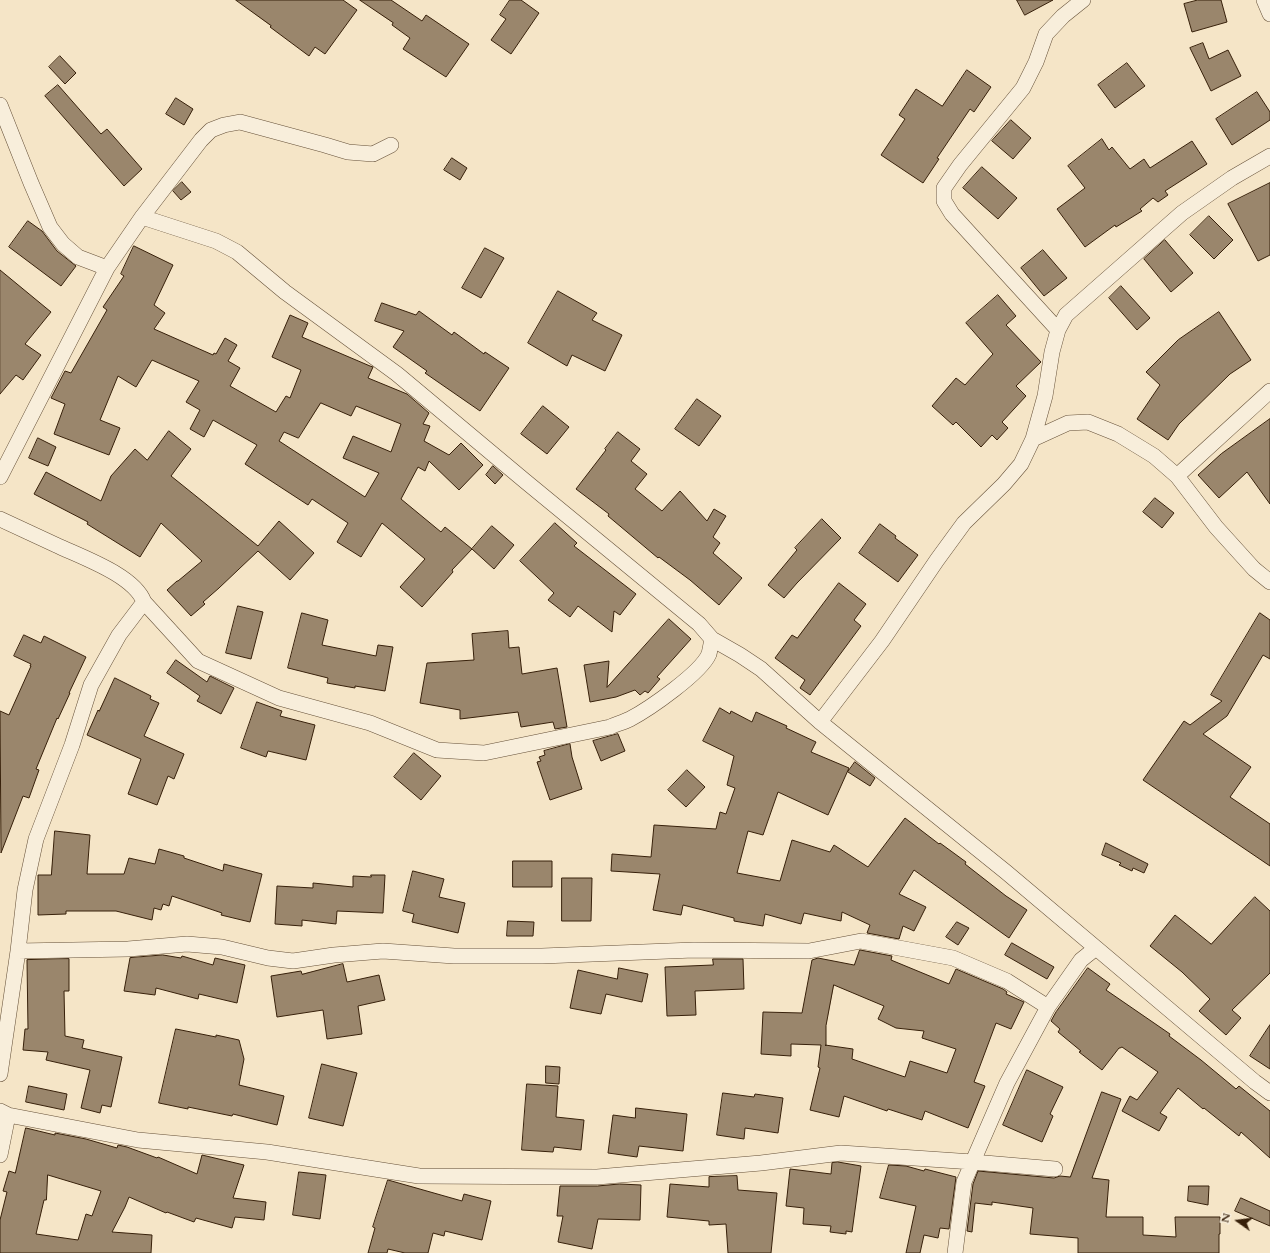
<!DOCTYPE html>
<style>
body{margin:0}
#map{position:relative;width:1270px;height:1253px;overflow:hidden;background:#f5e5c7;font-family:Cardo,serif}
canvas{display:block}
.north{position:absolute;left:1218px;top:1201px;width:40px;height:40px;-webkit-text-stroke:3px #f8eedb;paint-order:stroke;rotate:284deg;font-size:11px;font-weight:700;line-height:16px;text-align:center;color:#37200a}
.north::after{content:'';display:block;margin:auto;width:14px;height:18px;background:#37200a;clip-path:polygon(50% 0,100% 100%,50% 72%,0 100%)}
</style>
<div id="map">
<canvas width="1270" height="1253"></canvas>
<div class="north">N</div>
</div>
<script>
const c = document.querySelector('canvas').getContext('2d');
c.lineJoin = 'round';
function fillPath(path, color) { c.fillStyle = color; c.fill(path, 'evenodd'); }
function trace(path, color, width, dash) { c.strokeStyle = color; c.lineWidth = width; c.lineCap = dash ? 'butt' : 'round'; c.setLineDash(dash || []); c.stroke(path); }
const building = new Path2D(`
 M236,0H343L357,10L325,54L315,47L309,56L270,27L271,26Z
 M360,0H391L422,21L426,15L469,44L446,77L403,49L410,38L392,25L393,23Z
 M510,0H521L539,13L511,54L491,40L506,19L500,15Z
 M1017,0H1053L1025,15Z
 M1198,0H1221L1227,22L1192,32L1184,4Z
 M1203,43L1209,59L1228,50L1241,76L1211,91L1190,48Z
 M60,56L76,73L65,84L49,67Z
 M1127,63L1145,86L1115,108L1098,85Z
 M967,70L991,87L974,112L970,109L937,158L939,159L923,183L881,155L905,119L899,115L916,89L942,106Z
 M58,85L101,134L107,129L142,169L124,186L45,96Z
 M1257,92L1270,112V120L1232,145L1216,119Z
 M176,98L193,109L184,125L166,114Z
 M1011,120L1031,138L1013,159L992,141Z
 M1102,139L1109,150L1112,147L1130,169L1144,159L1150,168L1192,141L1207,164L1165,191L1168,195L1158,202L1153,198L1140,209L1142,211L1116,227L1115,225L1085,247L1057,209L1085,188L1068,166Z
 M452,158L467,168L460,180L444,170Z
 M982,167L1017,198L998,219L963,188Z
 M182,182L191,192L181,200L173,191Z
 M1270,183V255L1258,261L1228,204Z
 M1209,216L1233,240L1214,259L1190,235Z
 M28,221L42,231L57,251L76,266L61,286L9,247Z
 M1165,240L1193,273L1171,292L1144,259Z
 M134,246L173,265L154,305L165,313L154,329L213,355L214,353L216,354L225,338L237,345L228,361L240,368L230,386L276,412L286,396L290,398L301,370L272,357L290,315L308,323L302,337L370,366L373,367L368,378L407,394L429,413L423,424L430,426L424,441L449,455L461,443L483,465L459,490L429,461L425,471L418,467L401,499L441,532L445,527L472,549L452,570L453,572L422,607L400,587L425,559L382,523L361,557L337,542L348,523L312,499L308,505L245,464L257,445L213,420L204,437L190,429L200,410L186,402L199,381L152,360L136,387L118,376L100,420L120,428L109,455L54,434L65,404L51,398L65,371L71,373L107,310L103,307L124,276L121,274ZM321,403L351,416L356,406L401,424L391,452L353,436L343,458L379,473L365,497L279,441L284,432L298,438Z
 M485,248L504,258L481,298L462,288Z
 M1043,250L1067,278L1044,296L1021,268Z
 M0,270L51,312L25,344L41,355L23,380L16,375L0,394Z
 M1121,286L1150,318L1137,330L1109,298Z
 M558,291L597,313L592,320L622,335L605,371L572,355L567,366L528,343Z
 M998,295L1016,316L1006,325L1041,362L1016,386L1026,396L1002,422L1008,428L997,440L992,435L981,447L956,422L953,425L932,406L956,378L965,385L993,354L966,323Z
 M382,303L416,315L419,311L452,335L454,332L484,354L485,352L509,368L480,411L425,373L427,371L393,347L404,331L375,321Z
 M1219,312L1251,360L1230,374L1179,424L1168,440L1137,419L1160,385L1146,372L1178,340Z
 M697,399L721,416L699,446L675,429Z
 M543,406L569,427L547,454L521,434Z
 M1270,419V504L1247,472L1219,498L1198,475L1221,454Z
 M169,431L191,449L171,476L258,546L279,521L314,553L290,580L258,551L219,588L203,602L205,604L191,616L167,590L177,581H178L202,561L161,523L140,557L87,524L88,522L34,494L46,472L101,501L111,476L135,449L147,460Z
 M618,432L640,449L631,461L647,474L635,489L662,511L680,491L707,521L714,509L726,516L713,537L720,543L713,553L742,578L719,605L690,580L659,557L658,558L608,516L609,514L576,489L606,450L605,449Z
 M38,438L56,447L48,466L29,458Z
 M493,466L503,475L495,484L486,475Z
 M1155,498L1174,513L1162,528L1143,512Z
 M822,519L841,538L797,583L784,598L768,585L797,550L795,548Z
 M555,523L577,543L574,546L636,594L620,615L614,611L612,632L578,606L570,617L548,600L554,593L520,561Z
 M880,524L896,536L895,538L918,555L898,582L859,553Z
 M492,526L514,545L494,569L472,549Z
 M839,583L866,604L854,620L861,626L810,695L800,688L805,680L775,658L792,635L797,638Z
 M238,606L263,612L251,659L226,653Z
 M302,613L328,620L322,645L376,656L378,645L393,647L385,691L355,686V688L327,683L328,678L288,668Z
 M1260,613L1270,620V659L1263,655L1227,716L1203,734L1251,767L1230,797L1270,824V866L1143,780L1184,721L1190,725L1222,701L1211,695Z
 M669,619L691,639L657,677L660,679L648,693L645,691L640,695L635,690L616,697L590,702L584,665L609,661L607,687Z
 M508,631L509,648L519,647L522,674L557,668L567,727L555,729L553,722L521,727L518,712L460,719V710L420,703L427,663L474,660L472,634Z
 M24,635L41,643L44,636L86,657L69,693H70L58,719L57,718L36,769L39,770L29,798L23,796L1,853L0,711L9,715L31,666H30L31,664L14,656Z
 M176,660L207,682L210,676L234,688L221,714L197,701L200,696L167,673Z
 M115,678L151,696L150,699L159,703L144,736L184,754L174,779L168,776L157,805L128,794L141,759L87,735L98,710L99,711Z
 M257,702L282,711L280,716L315,725L306,760L268,751L266,757L241,748Z
 M720,708L730,714L731,711L752,722L756,712L787,726L786,728L816,742L811,752L849,768L828,815L778,792L763,835L748,831L737,873L780,881L792,840L830,852L834,845L868,867L905,818L939,844L940,843L966,862L965,864L1006,896L1027,910L1009,938L914,870L899,894L926,907L914,931L903,926L899,939L867,933L870,925L842,912L841,921L804,913L801,924L765,914L763,926L734,921V918L683,905L681,915L653,910L660,874L611,871L612,854L651,857L654,825L716,829L720,812L726,814L735,788L727,785L734,756L703,741Z
 M618,734L625,751L601,761L593,741Z
 M570,744L572,757L582,789L550,800L537,762L541,761L539,757L545,755L544,751Z
 M414,753L441,776L421,800L394,777Z
 M855,762L875,778L870,786L848,772Z
 M687,770L705,787L686,807L668,790Z
 M55,831L90,835L87,874H124L129,858L155,864L159,849L184,856V858L223,871L224,864L262,874L250,922L221,915L222,913L172,896L169,906L163,904L161,910L154,908L152,920L116,911H66V914L38,915V875H51Z
 M1106,843L1148,864L1144,873L1133,868L1132,871L1119,865L1121,863L1102,855Z
 M513,861H552V887H513Z
 M413,871L444,879L439,897L465,903L458,933L412,922L414,914L403,911Z
 M371,875H385L383,913L337,911L336,924L302,920V926L275,924L277,886L313,888V883L353,887V876L371,877Z
 M562,878H592L591,921H562Z
 M1255,897L1270,911V973L1232,1010L1241,1018L1226,1035L1199,1011L1210,999L1182,972L1150,946L1175,915L1211,944Z
 M508,921L534,922L533,936H507Z
 M957,922L969,928L958,945L946,937Z
 M1012,943L1054,967L1047,979L1005,955Z
 M860,950L892,956L891,960L949,984L956,969L1003,989L1007,992L1006,994L1024,1002L1011,1029L996,1023L974,1082L985,1086L968,1128L925,1111L922,1120L888,1109L887,1111L844,1096L839,1117L810,1110L820,1068L818,1067L821,1045L791,1044V1056L761,1054L763,1012L802,1013L812,960L818,958L854,965ZM834,985L884,1006L878,1019L896,1028L924,1031L922,1038L956,1049L947,1073L910,1061L905,1077L852,1059L853,1049L825,1045L826,1046V1026Z
 M163,955L181,958L182,956L213,965L215,958L245,965L237,1003L199,994L198,999L156,988L155,995L124,991L130,958Z
 M69,959V991H64L65,1036L84,1040L82,1048L122,1057L111,1107L102,1105L100,1113L81,1108L90,1070L46,1060L48,1052L23,1050L25,1029H28L27,960Z
 M713,959H743L744,989L695,991L696,1015L667,1016L665,967L713,965Z
 M343,964L347,982L379,975L385,1000L358,1006L362,1034L327,1039L323,1010L277,1017L271,976L301,971L302,974Z
 M619,968L648,974L642,1002L606,994L601,1014L570,1008L578,970L617,979Z
 M1088,968L1110,984L1106,990L1170,1034L1169,1036L1201,1060L1236,1089L1239,1086L1270,1111V1158L1241,1132L1239,1136L1204,1108L1203,1109L1178,1088L1160,1113L1167,1117L1159,1131L1122,1111L1130,1096L1137,1100L1158,1072L1122,1047L1120,1048H1119L1102,1070L1079,1052L1081,1051L1058,1032L1060,1029L1051,1021L1056,1012Z
 M1270,1025V1069L1250,1056Z
 M176,1029L216,1037V1035L239,1040L244,1059L239,1085L284,1096L277,1125L233,1114L232,1116L188,1107V1109L159,1103Z
 M322,1064L357,1073L343,1126L309,1118Z
 M546,1066L560,1067L559,1084L546,1083Z
 M1027,1070L1063,1087L1050,1114L1053,1116L1042,1142L1003,1125Z
 M527,1084L558,1086L556,1117L584,1120L581,1150L554,1147L553,1152L522,1150Z
 M29,1086L67,1094L64,1110L26,1102Z
 M1102,1092L1121,1099L1092,1178L1109,1180L1106,1217H1143V1235L1176,1237L1175,1217H1220V1234H1219V1253H1078V1238L1030,1234L1033,1208L992,1202V1205L975,1203L972,1232L967,1231L973,1184L978,1171L1054,1178L1060,1176L1070,1177Z
 M723,1093L754,1097L755,1094L783,1098L778,1133L745,1128L744,1139L717,1135Z
 M636,1108L687,1114L683,1151L639,1146L637,1157L608,1153L613,1115L635,1118Z
 M26,1128L55,1135V1133L86,1139L117,1148L118,1145L127,1147L157,1158L158,1157L197,1174L202,1155L244,1165L233,1198L266,1202L264,1220L235,1217L232,1228L196,1218L194,1222L167,1212L166,1213L129,1197L125,1207L112,1232L152,1235L151,1253H0V1220L7,1192L3,1191L9,1171L15,1173ZM48,1175L101,1191L92,1216L86,1214L78,1240L36,1234L44,1200H46Z
 M838,1162L861,1166L852,1232L846,1231V1234L830,1232L831,1226L803,1224L804,1208L786,1206L790,1169L831,1174L832,1163Z
 M889,1165L906,1166L924,1171L925,1169L956,1177L949,1229L940,1228L938,1238L924,1235L920,1253H906L916,1206L880,1198Z
 M299,1172L326,1175L320,1219L293,1215Z
 M737,1176L738,1190L777,1193L771,1253H728L726,1224L709,1225V1221L667,1217L670,1184L709,1187V1177Z
 M388,1180L462,1201L464,1194L491,1201L482,1240L445,1231L444,1236L433,1233L428,1253H405L388,1249L387,1253H368L375,1228L373,1227Z
 M620,1184L641,1185L640,1220L598,1219L592,1249L558,1242L563,1216H557L560,1186H597Z
 M1189,1186H1209L1208,1205L1188,1201Z
 M1241,1198L1270,1211V1226L1235,1211Z`);
fillPath(building, '#9a866c');
trace(building, '#37200a', 1);
const street = new Path2D(`
 M1264,0L1270,14
 M0,105L31,183L50,227L63,244L78,257L107,268
 M142,217L216,241L237,252L285,292L397,374L525,481L699,624L712,639L740,655L761,669L820,722L1006,872L1255,1082L1270,1093
 M1058,330L952,214L944,201V188L960,165L1023,88L1036,62L1046,34L1063,16L1083,0
 M1033,439L1068,423L1088,422L1118,434L1154,456L1177,476L1216,527L1254,569L1270,582
 M1177,476L1270,391
 M0,477L107,268L142,217L201,140L211,130L224,125L240,122L325,145L348,152L373,154L391,145
 M0,519C19,528 37,536 56,545C81,557 134,575 144,602L198,661L279,698L370,723L437,750L484,753L610,727C617,724 624,722 630,719C649,709 701,673 709,654C710,650 711,644 712,639
 M820,722L882,641L937,560L964,523L1004,484L1021,464L1033,439L1045,396L1052,352L1058,330L1066,315L1182,213L1232,178L1270,156
 M18,951L128,949L187,944L222,947L268,958L293,961L334,955L383,951L454,956H542L694,950L809,951L861,941L953,958L1007,981L1048,1007
 M0,1074L18,951L25,890L36,839L72,745L91,685L119,635L144,602
 M0,1111L8,1115L0,1155
 M8,1115L138,1140L267,1152L419,1176L597,1177L761,1163L841,1153L973,1162L1055,1169
 M955,1253L964,1182L1007,1083L1048,1007L1081,960L1096,948`);
trace(street, '#665139', 16);
trace(street, '#f8eedb', 15);
</script>
